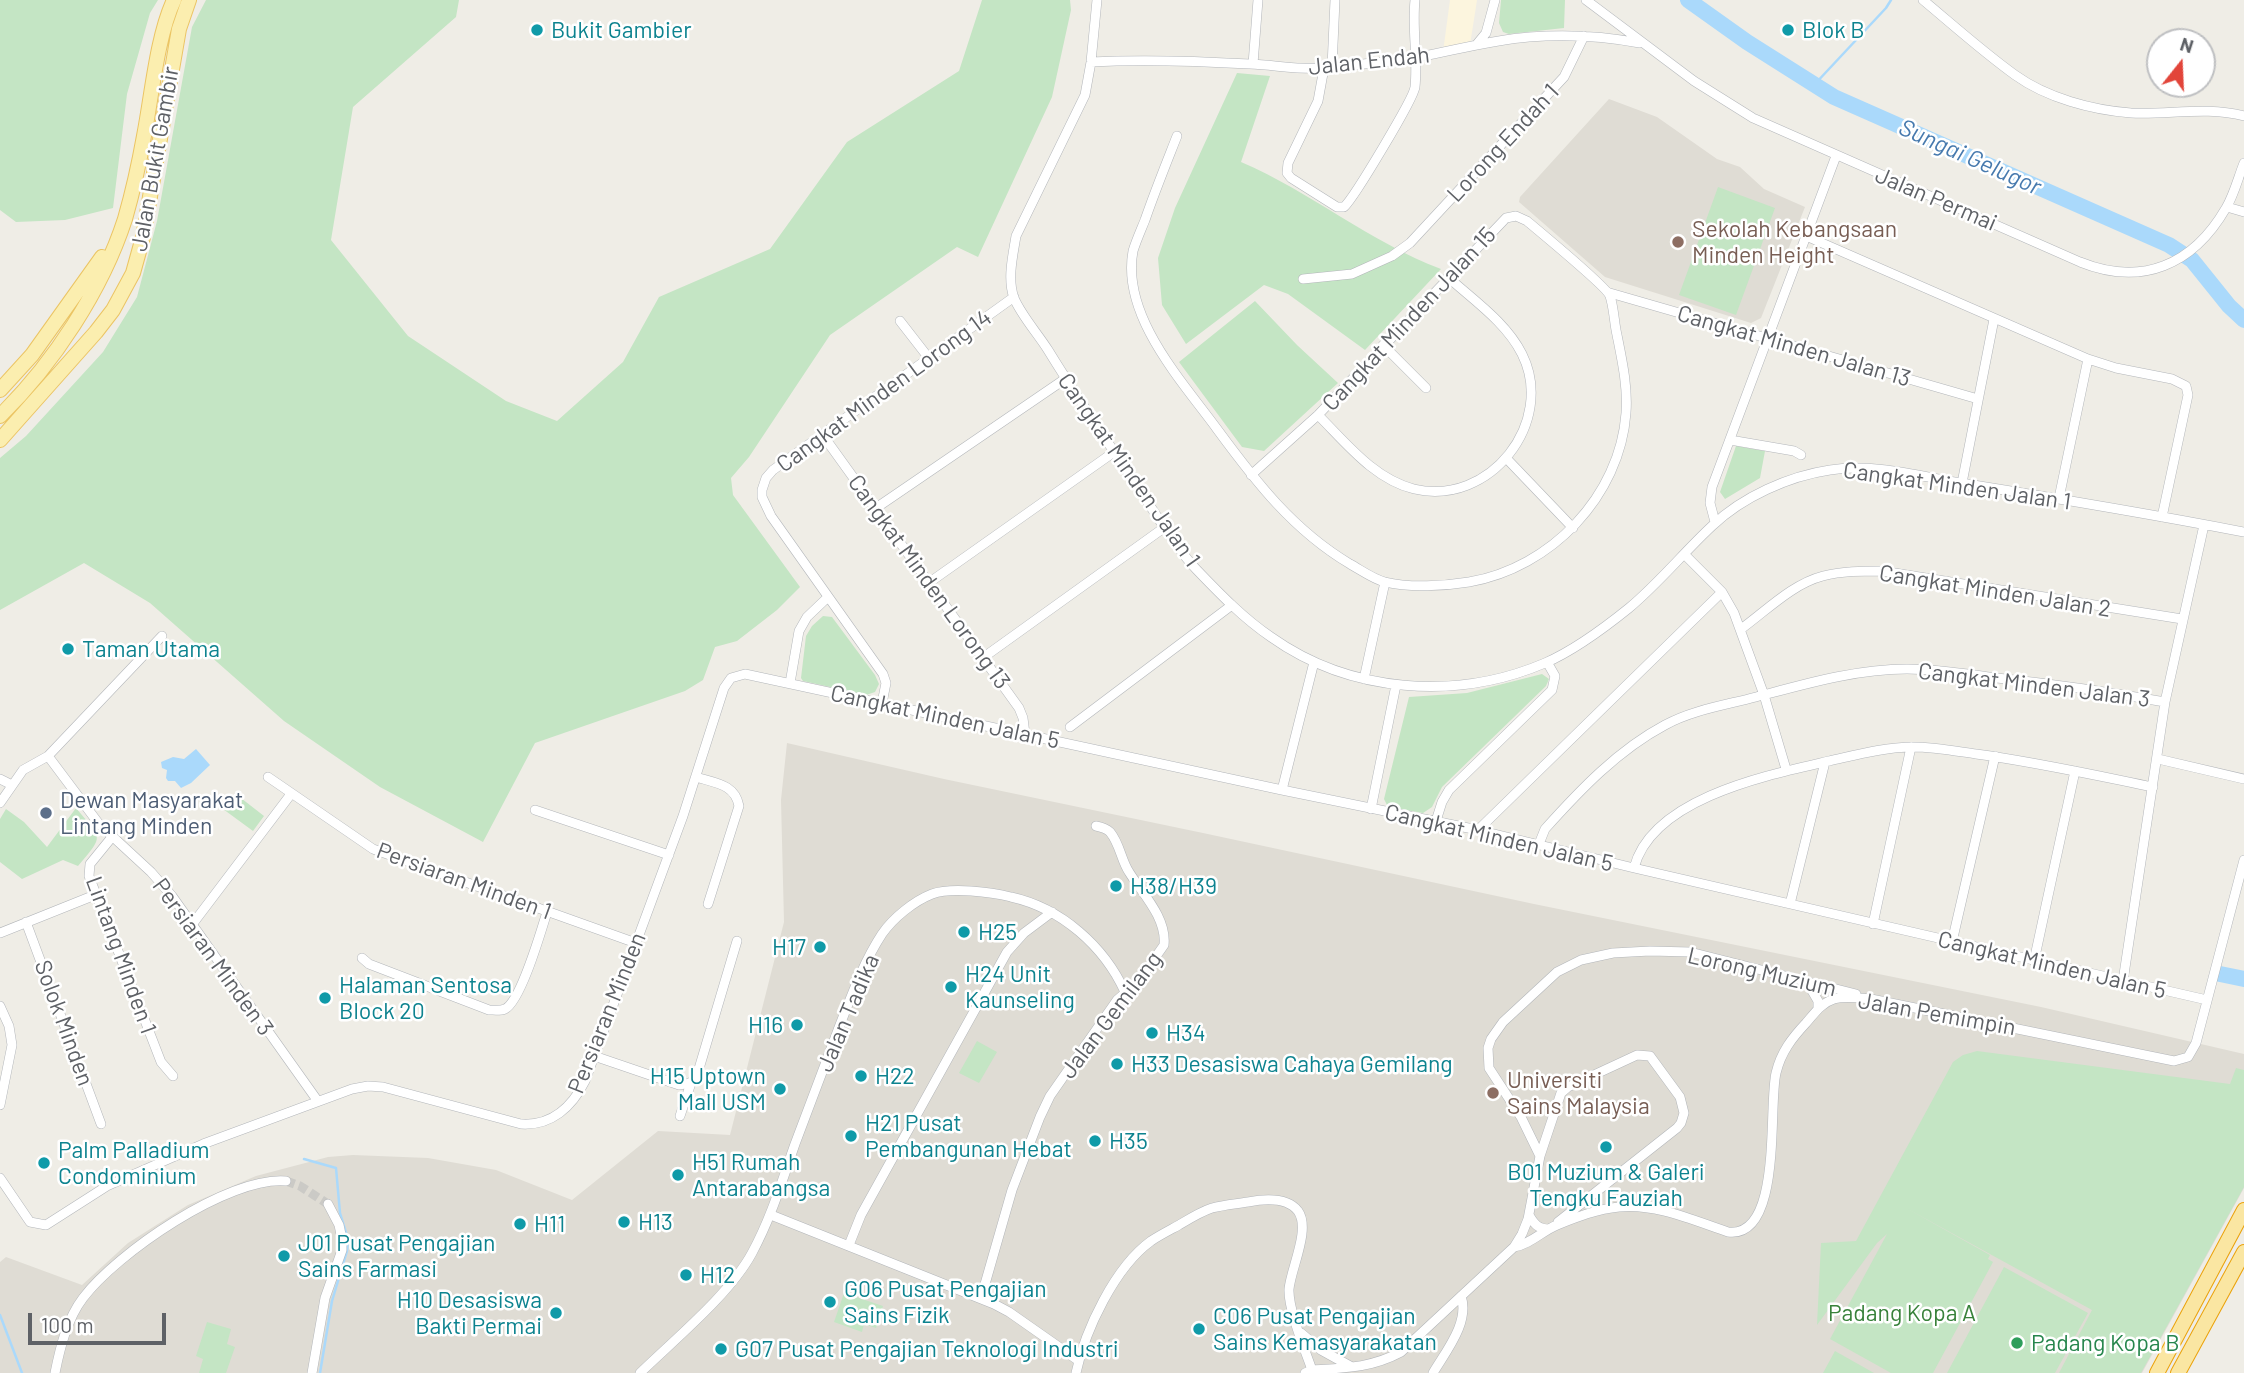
<!DOCTYPE html>
<style>
body{margin:0}
#map{position:relative;width:2244px;height:1373px;overflow:hidden;background:#efede6;font-family:Barlow,sans-serif}
canvas{display:block}
.north{position:absolute;left:2146px;top:28px;width:70px;height:70px;box-sizing:border-box;background:#fff;border:2px solid #bfc0c2;border-radius:50%;rotate:18deg;font-size:19px;font-weight:700;line-height:28px;text-align:center;color:#5e6166}
.north::after{content:'';display:block;margin:auto;width:24px;height:32px;background:#e2453a;clip-path:polygon(50% 0,100% 100%,50% 72%,0 100%)}
.scale{position:absolute;left:28px;top:1313px;width:138px;height:32px;box-sizing:border-box;border:4px solid #5e6166;border-top:0;padding-left:9px;font-size:21px;line-height:24px;white-space:nowrap;color:#5e6166;-webkit-text-stroke:5px #fff;paint-order:stroke}
</style>
<div id="map">
<canvas width="2244" height="1373"></canvas>
<div class="north">N</div>
<div class="scale">100 m</div>
</div>
<script>
const c = document.querySelector('canvas').getContext('2d');
c.lineJoin = 'round';
function fillPath(path, color) { c.fillStyle = color; c.fill(path, 'evenodd'); }
function trace(path, color, width, dash) { c.strokeStyle = color; c.lineWidth = width; c.lineCap = dash ? 'butt' : 'round'; c.setLineDash(dash || []); c.stroke(path); }
function drawText(font, color, halo, rows, align = 'center') {
  c.font = font + ' Barlow,sans-serif'; c.lineWidth = 5; c.setLineDash([]); c.textBaseline = 'middle'; c.strokeStyle = halo; c.fillStyle = color; for (const [text, x, y, turn = 0] of rows) {
    c.save(); c.translate(x, y); c.rotate((+turn || 0) * Math.PI / 180); c.textAlign = isNaN(turn) ? turn : align; if (halo) c.strokeText(text, 0, 0); c.fillText(text, 0, 0); c.restore();
  }
}
fillPath(new Path2D(`
 M1450,0H1477L1470,45L1443,52Z`), '#fcf5de');
fillPath(new Path2D(`
 M1609,99L1657,117L1717,159L1740,167L1764,189L1805,207L1761,318L1751,323L1605,277L1519,202L1520,197Z
 M787,743L944,779L1203,833L1534,904L2041,1007L2244,1054V1188L2142,1373H0V1262L6,1257L82,1285L128,1243L188,1205L256,1176L328,1157L353,1155L428,1158L496,1170L572,1200L658,1131L730,1135L784,922L781,800Z`), '#dfdcd4');
fillPath(new Path2D(`
 M0,0H158L150,13L127,94L113,208L65,220L16,222L0,210Z
 M206,0H459L456,17L353,107L331,240L408,336L506,401L557,421L623,362L659,297L770,249L847,142L959,71L982,0H1070L1071,10L1052,97L978,257L957,247L830,335L749,457L731,478L733,495L800,587L777,610L737,641L715,647L703,680L685,691L535,743L483,842L380,787L284,721L150,603L84,563L0,610V458L26,436L103,352L137,297L157,221L192,27Z
 M1501,0H1565L1564,28L1509,34L1503,32L1499,23Z
 M1237,73L1270,76L1241,162C1311,192 1370,242 1441,269L1365,350L1288,294L1264,285L1186,344L1162,305L1158,258L1175,208Z
 M1718,187L1775,208L1736,315L1679,295Z
 M1255,301L1297,345L1338,383L1264,451L1242,447L1179,362Z
 M1736,446L1765,451L1760,478L1725,499L1720,492Z
 M823,616L832,617L875,675L879,684L875,692L866,695L803,681L801,678L806,636L812,626Z
 M1542,674L1549,679L1546,686L1442,787L1432,807L1423,813L1388,807L1384,799L1409,697L1467,693Z
 M237,795L264,816L253,831L223,809Z
 M76,808C102,840 105,834 78,866L63,860L22,879L0,862V819L6,809L24,822L47,847Z
 M977,1041L997,1052L979,1083L959,1073Z
 M1977,1051L2230,1084L2236,1068L2244,1070V1187L2141,1373H2059L2092,1310L1906,1208L1990,1255L1988,1259L1993,1262L1933,1373H1891L1830,1339L1887,1234L1877,1243L1817,1325L1821,1243L1856,1241L1953,1062L1963,1055Z
 M2004,1267L2088,1313L2055,1373H1947Z
 M844,1293L883,1306L876,1328L864,1324L862,1332L834,1322Z
 M207,1322L231,1329L227,1344L235,1347L226,1373H199L203,1359L196,1356Z
 M1835,1351L1874,1373H1823Z`), '#c4e5c4');
fillPath(new Path2D(`
 M196,749L210,765L191,783L181,788L175,781H168L166,778L167,770L162,768L161,762L173,757L184,759Z`), '#aad9fb');
trace(new Path2D(`
 M1814,85L1886,8L1891,0
 M304,1159L336,1168L340,1213L348,1239L347,1251L332,1301L320,1373
 M0,1315L22,1373`), '#aad9fb', 2.5);
trace(new Path2D(`
 M1688,0L1747,42L1834,97L2169,245L2192,260L2229,306L2244,320
 M2220,974L2244,979`), '#aad9fb', 16);
trace(new Path2D(`
 M286,1181L300,1186L328,1204`), '#cbcac6', 9, [9, 4.5]);
const minor = new Path2D(`
 M1097,0L1091,62L1085,95L1016,236C1013,255 1007,279 1014,298C1021,315 1038,334 1048,350C1075,394 1104,437 1133,480C1153,509 1172,543 1196,569C1219,593 1243,618 1271,637C1350,693 1456,701 1545,663C1575,650 1603,629 1629,608C1659,583 1684,552 1712,526C1742,497 1789,476 1830,470C1872,463 1919,476 1961,483C2055,498 2150,514 2244,532
 M1586,0L1694,81L1753,118L2080,262C2142,287 2193,265 2226,208C2234,195 2238,178 2244,163
 M1923,0C1953,25 1983,52 2015,75C2047,98 2092,110 2131,113C2169,115 2207,106 2244,116
 M1477,44L1486,33L1495,0
 M1091,62C1144,59 1197,61 1250,64C1275,65 1299,70 1324,68C1356,65 1388,62 1419,57C1456,50 1492,40 1529,37C1566,34 1603,36 1640,43
 M1253,64L1258,0
 M1332,67L1335,0
 M1324,68L1318,101L1288,163L1287,173L1291,178L1337,207H1344C1354,198 1414,98 1415,87C1418,58 1412,29 1415,0
 M1177,136C1166,164 1155,191 1145,220C1141,230 1136,241 1133,251C1121,316 1182,381 1217,429C1256,482 1293,530 1350,564C1361,570 1373,579 1385,582C1409,588 1445,586 1469,582C1551,568 1620,496 1626,413C1628,387 1622,360 1617,335C1614,322 1614,308 1610,296C1607,287 1540,232 1527,221L1516,216L1506,218L1318,415L1251,475
 M2227,207L2244,212
 M1806,236L2088,359L2116,368L2172,379L2186,386L2188,395L2162,517
 M1303,279L1352,274L1392,256L1410,243L1564,77L1584,36
 M1610,293L1978,399
 M900,321L928,357
 M1383,345L1426,388
 M1318,415C1346,443 1374,479 1414,489C1490,507 1556,422 1522,354C1506,322 1473,300 1448,277
 M822,434L1019,708L1023,718L1025,734
 M1730,440L1794,451L1801,455
 M1507,459L1573,528
 M1962,483L1994,319
 M2059,498L2088,359
 M876,508L1065,379
 M1715,522L1710,503L1712,487L1836,156
 M1684,554L1722,592L1734,613L1764,695L1786,769
 M930,582L1114,452
 M1741,629C1766,611 1792,584 1823,576C1842,571 1862,571 1882,571L2182,619
 M984,657L1165,527
 M1364,679L1385,582
 M790,683L799,631L807,617L828,597
 M882,703L886,683L883,674L771,516L762,497V490L766,478L773,470L1014,297
 M1070,727L1232,605
 M48,756L99,824L151,872L172,896L317,1100
 M2158,759L2244,779
 M268,777L373,849L636,943
 M696,777C715,783 735,784 739,806L708,904
 M0,779L12,785
 M1282,790L1314,662
 M0,803L23,770L48,756L162,636
 M1371,809L1396,685
 M535,810L669,855
 M1436,821L1442,802L1449,790L1552,690L1555,676L1547,662
 M1478,830L1722,592
 M112,837L90,864L89,876L161,1062L173,1076
 M1539,844L1545,829C1580,790 1618,750 1665,725C1692,710 1726,705 1756,697C1805,684 1856,669 1907,669C1937,669 1967,674 1997,678C2053,684 2109,692 2165,702
 M1634,868C1652,798 1768,775 1829,761C1856,755 1885,747 1913,747C1934,747 1955,751 1976,754C2036,762 2094,775 2153,787
 M1790,904L1825,762
 M26,922L101,1124
 M1873,924L1911,747
 M191,926L291,794
 M0,933L95,895
 M1952,942L1995,756
 M362,958L369,964L489,1010C494,1010 500,1011 505,1009C521,1001 541,931 547,912
 M2034,961L2075,771
 M2123,981L2165,702L2204,525
 M1807,982L1818,1001V1009
 M0,1006L9,1026L12,1045L0,1105
 M594,1056L679,1085L691,1083L698,1072L737,941
 M680,1116L691,1083
 M1540,1156L1561,1093L1568,1087L1637,1055L1650,1056L1680,1097L1684,1113L1681,1123L1677,1128L1558,1222
 M0,1178L30,1222L46,1225L107,1186L203,1144L352,1089L368,1086L383,1087L521,1124C551,1126 572,1107 585,1081L683,816L724,688L731,678L745,674L1282,790L1478,830L1634,868L2207,1000
 M771,1215L994,1304L1009,1312L1079,1361
 M1529,1215C1534,1224 1538,1229 1549,1229
 M849,1245L861,1215L1007,952L1024,933L1052,912
 M1514,1247C1531,1244 1542,1231 1557,1225C1577,1217 1597,1209 1619,1207C1655,1203 1695,1221 1728,1232C1783,1239 1768,1106 1776,1073C1781,1052 1792,1038 1806,1023C1814,1014 1821,1003 1834,999C1845,996 1859,998 1871,999L2174,1061L2188,1057L2196,1043L2244,860
 M981,1298L1012,1190L1040,1117L1050,1096L1117,1000L1138,982L1164,945C1167,918 1142,893 1129,872C1121,860 1120,844 1110,832C1106,828 1101,827 1096,826
 M1301,1333L1321,1350L1350,1366
 M55,1373C60,1348 67,1319 83,1298C116,1254 228,1176 286,1181
 M312,1373L325,1298L342,1250V1239L339,1225L328,1204
 M640,1373C675,1339 730,1294 752,1253C771,1218 782,1181 795,1144C809,1106 824,1068 838,1030C851,997 863,963 882,934C893,918 914,901 932,894C951,887 991,892 1011,897C1061,908 1104,946 1125,992
 M1076,1373C1085,1330 1115,1267 1151,1241C1160,1235 1170,1230 1179,1225C1189,1219 1200,1212 1212,1208C1224,1205 1236,1204 1248,1202C1264,1199 1287,1197 1298,1211C1311,1229 1291,1268 1289,1289C1288,1309 1305,1350 1312,1370
 M1305,1373L1312,1370C1345,1368 1371,1368 1401,1352L1514,1247L1522,1234L1528,1219L1540,1156L1521,1117L1489,1068L1488,1048L1491,1039L1503,1022L1557,972L1581,960L1613,953L1650,951L1690,952L1856,994
 M1433,1373C1446,1351 1470,1322 1461,1296`);
const primary = new Path2D(`
 M0,390L32,355L102,257
 M0,416C53,364 102,290 125,219C133,191 139,164 144,136C152,95 157,36 174,0
 M0,440L96,332L113,310L133,273L143,237L179,29L189,0`);
const trunk = new Path2D(`
 M2157,1373L2244,1210
 M2178,1373L2244,1252`);
trace(minor, '#b3b6ba', 10);
trace(primary, '#ebc463', 16);
trace(trunk, '#eba20a', 16);
trace(minor, '#fff', 9);
trace(primary, '#fbeeaf', 14);
trace(trunk, '#fae6a2', 14);
for (const [x, y, r, color] of [
 [537,30,7,"#0f9aa8"],
 [1788,30,7,"#0f9aa8"],
 [1678,242,7,"#8d6e63"],
 [68,649,7,"#0f9aa8"],
 [46,813,7,"#5c6f8a"],
 [1116,886,7,"#0f9aa8"],
 [964,932,7,"#0f9aa8"],
 [820,947,7,"#0f9aa8"],
 [951,987,7,"#0f9aa8"],
 [325,998,7,"#0f9aa8"],
 [797,1025,7,"#0f9aa8"],
 [1152,1033,7,"#0f9aa8"],
 [1117,1064,7,"#0f9aa8"],
 [861,1076,7,"#0f9aa8"],
 [780,1089,7,"#0f9aa8"],
 [1493,1093,7,"#8d6e63"],
 [851,1136,7,"#0f9aa8"],
 [1095,1141,7,"#0f9aa8"],
 [1606,1147,7,"#0f9aa8"],
 [44,1163,7,"#0f9aa8"],
 [678,1175,7,"#0f9aa8"],
 [624,1222,7,"#0f9aa8"],
 [520,1224,7,"#0f9aa8"],
 [284,1256,7,"#0f9aa8"],
 [686,1275,7,"#0f9aa8"],
 [830,1302,7,"#0f9aa8"],
 [556,1313,7,"#0f9aa8"],
 [1199,1329,7,"#0f9aa8"],
 [2017,1343,7,"#2e9e5b"],
 [721,1349,7,"#0f9aa8"]
]) { const dot = new Path2D(); dot.arc(x, y, r, 0, 2 * Math.PI); c.fillStyle = color; c.fill(dot); trace(dot, '#fff', 2.5); }
drawText('23px', '#0d838f', '#fff', [
 ["Bukit Gambier",551,30],
 ["Blok B",1802,30],
 ["Taman Utama",82,649],
 ["H38/H39",1130,886],
 ["H25",978,932],
 ["H17",806,947,"right"],
 ["H24 Unit",965,974],
 ["Kaunseling",965,1000],
 ["Halaman Sentosa",339,985],
 ["Block 20",339,1011],
 ["H16",783,1025,"right"],
 ["H34",1166,1033],
 ["H33 Desasiswa Cahaya Gemilang",1131,1064],
 ["H15 Uptown",766,1076,"right"],
 ["Mall USM",766,1102,"right"],
 ["H22",875,1076],
 ["H21 Pusat",865,1123],
 ["Pembangunan Hebat",865,1149],
 ["H35",1109,1141],
 ["Palm Palladium",58,1150],
 ["Condominium",58,1176],
 ["H51 Rumah",692,1162],
 ["Antarabangsa",692,1188],
 ["B01 Muzium & Galeri",1606,1172,"center"],
 ["Tengku Fauziah",1606,1198,"center"],
 ["H13",638,1222],
 ["H11",534,1224],
 ["J01 Pusat Pengajian",298,1243],
 ["Sains Farmasi",298,1269],
 ["H12",700,1275],
 ["G06 Pusat Pengajian",844,1289],
 ["Sains Fizik",844,1315],
 ["H10 Desasiswa",542,1300,"right"],
 ["Bakti Permai",542,1326,"right"],
 ["C06 Pusat Pengajian",1213,1316],
 ["Sains Kemasyarakatan",1213,1342],
 ["G07 Pusat Pengajian Teknologi Industri",735,1349]
], 'left');
drawText('23px', '#5e6166', '#fff', [
 ["Jalan Endah",1369,61,-6],
 ["Lorong Endah 1",1503,143,-47],
 ["Jalan Bukit Gambir",155,159,-80],
 ["Jalan Permai",1936,199,23],
 ["Cangkat Minden Jalan 15",1409,319,-47],
 ["Cangkat Minden Jalan 13",1794,346,16],
 ["Cangkat Minden Lorong 14",884,391,-36],
 ["Cangkat Minden Jalan 1",1129,470,55],
 ["Cangkat Minden Jalan 1",1957,486,8],
 ["Cangkat Minden Lorong 13",929,582,54],
 ["Cangkat Minden Jalan 2",1995,591,9],
 ["Cangkat Minden Jalan 3",2034,685,7],
 ["Cangkat Minden Jalan 5",945,717,12],
 ["Cangkat Minden Jalan 5",1499,838,13],
 ["Persiaran Minden 1",464,881,20],
 ["Lintang Minden 1",121,955,70],
 ["Persiaran Minden 3",213,957,54],
 ["Cangkat Minden Jalan 5",2052,965,13],
 ["Lorong Muzium",1762,972,13],
 ["Persiaran Minden",607,1013,-68],
 ["Jalan Tadika",848,1013,-67],
 ["Jalan Pemimpin",1937,1014,10],
 ["Jalan Gemilang",1111,1015,-53],
 ["Solok Minden",64,1023,70]
]);
drawText('23px', '#785e54', '#fff', [
 ["Sekolah Kebangsaan",1692,229],
 ["Minden Height",1692,255],
 ["Universiti",1507,1080],
 ["Sains Malaysia",1507,1106]
], 'left');
drawText('23px', '#4e5e75', '#fff', [
 ["Dewan Masyarakat",60,800],
 ["Lintang Minden",60,826]
], 'left');
drawText('23px', '#39823b', '#fff', [
 ["Padang Kopa A",1902,1313]
]);
drawText('23px', '#27864d', '#fff', [
 ["Padang Kopa B",2031,1343]
], 'left');
drawText('italic 24px', '#477aae', '#fff', [
 ["Sungai Gelugor",1970,157,24]
]);
</script>
